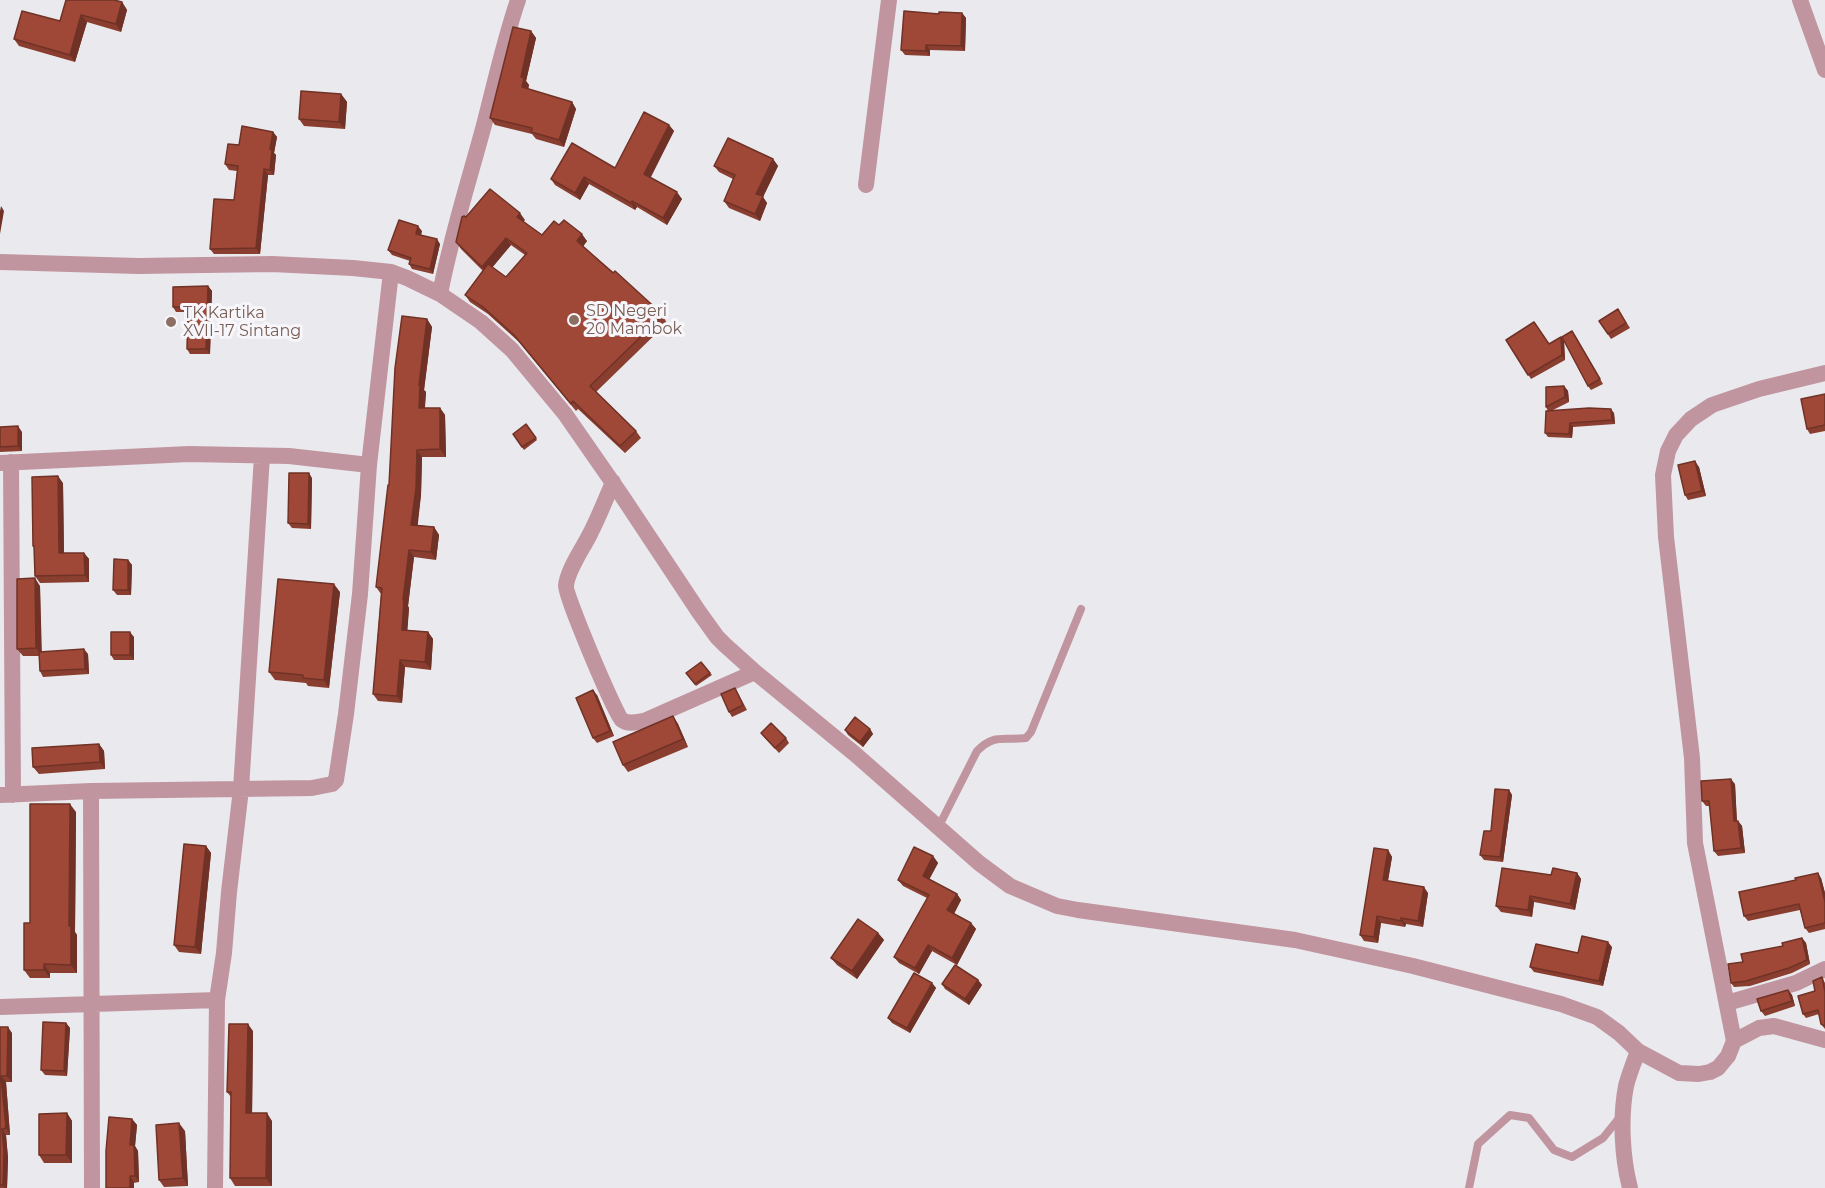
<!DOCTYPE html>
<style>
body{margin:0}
canvas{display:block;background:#e9e9ee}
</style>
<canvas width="1825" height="1188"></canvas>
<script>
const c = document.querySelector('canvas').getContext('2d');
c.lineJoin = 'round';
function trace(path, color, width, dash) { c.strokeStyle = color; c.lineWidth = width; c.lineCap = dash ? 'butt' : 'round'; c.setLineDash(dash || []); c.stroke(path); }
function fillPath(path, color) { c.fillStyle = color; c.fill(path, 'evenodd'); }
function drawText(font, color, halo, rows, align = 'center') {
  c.font = font + ' Montserrat,sans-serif'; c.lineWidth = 6; c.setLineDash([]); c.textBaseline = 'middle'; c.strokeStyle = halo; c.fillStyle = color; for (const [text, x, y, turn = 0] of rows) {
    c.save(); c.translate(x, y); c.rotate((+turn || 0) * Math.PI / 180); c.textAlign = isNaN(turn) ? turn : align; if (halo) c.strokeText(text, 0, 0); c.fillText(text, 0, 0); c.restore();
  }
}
trace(new Path2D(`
 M938,828L977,751C995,733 1003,741 1026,738L1031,732L1081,609
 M1469,1188L1478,1144L1510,1115L1529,1118L1554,1150L1572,1157L1603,1138L1620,1117`), '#c195a0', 8);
trace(new Path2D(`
 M1800,0L1825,70
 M866,185L889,0
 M0,262L138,266L272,264L353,268L391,272L407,278L440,294L481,322L512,350L565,414L622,496L699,612L717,637L725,645L755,672L855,754L979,863L1010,886L1057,906L1078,910L1295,940L1413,966L1561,1004L1597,1017L1619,1033L1638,1051L1679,1073L1699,1074L1710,1072L1718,1068L1728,1056L1734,1041L1759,1028L1774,1026L1825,1040
 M440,294C451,236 469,181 484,125C495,83 504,41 518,0
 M11,462L13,795
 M0,463L189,454L289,456L369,465L391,272
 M613,482C606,499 599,516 591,532C584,547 567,570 566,586C565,595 615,714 622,720C629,725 637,722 644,721L755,672
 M91,791L312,788L332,784L336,780L346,714L360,594L369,465
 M0,795L91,791L92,1188
 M1727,1003L1796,983L1825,969
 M0,1007L217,1000
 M1734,1041L1695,843L1692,758L1666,537L1663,475L1668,451L1676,435L1691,419L1712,405L1759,389L1825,373
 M215,1188L217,1000L224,953L229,892L241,789L262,456
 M1630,1188C1622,1157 1620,1118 1626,1086C1629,1074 1634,1062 1638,1051`), '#c195a0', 16);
fillPath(new Path2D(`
 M122,2L127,10L121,32L87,22L75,62L19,46L14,39L60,21Z
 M962,13L966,18L965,51L930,50V56L905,55L901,50L939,14Z
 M531,31L536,38L526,81L529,85L528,89L572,102L576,109L564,147L536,139L532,134L495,125L490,118Z
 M341,94L347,102L345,129L304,126L299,119Z
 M669,125L674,131L650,177L682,199L667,225L637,207L635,210L589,184L580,200L555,185L551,179L615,168Z
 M273,132L277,137L274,153L276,155L274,175H268L260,254H214L210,249L234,200L237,171L229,170L225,164L239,145Z
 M773,159L778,166L763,197L767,203L760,221L729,208L724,201L733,179L719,172L714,166Z
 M466,217L525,220L523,221L542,235L559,225L587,241L583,246L661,313L667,323L596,392L636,431L641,438L625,453L578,409L576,411L519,342L488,314L470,302L465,295L483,271L461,249L456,242ZM511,245L525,255L506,277L492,267Z
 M422,231L421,236L440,244L433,274L412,269L409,264L410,261L392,255L388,250Z
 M208,286L212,291L210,354H190L187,349L188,312H176L173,307Z
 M1618,309L1630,328L1611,339L1599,321Z
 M427,319L432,327L424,390L426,392L425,408H440L445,415L446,457H422L421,495L417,525L434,527L439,535L436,560L414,557L408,606L409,608L407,630L428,632L433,639L431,670L405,667L402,703L378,701L373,694L381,594L376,587L389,485Z
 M1575,335L1603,384L1591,390L1588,386Z
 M1506,340L1549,344L1564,341L1565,360L1531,379Z
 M1564,386L1568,391L1569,402L1553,410L1614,413L1615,424L1573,427L1572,438L1548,437L1545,433L1548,411L1546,407Z
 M1825,394V431L1810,434L1807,429Z
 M526,424L537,440L524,450L513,434Z
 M0,427L22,432V451L0,452Z
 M1699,467L1706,496L1688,500L1685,495Z
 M312,478L311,529L292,528L288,523Z
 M63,483L64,553H84L89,559V582L40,583L35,576L34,548L33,546Z
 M128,560L132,565L131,595H117L113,590Z
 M40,586L41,652L88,654L89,674L43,677L40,671L39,656H23L17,649Z
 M340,592L329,688L308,686L306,683L275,680L269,672Z
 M134,637V660H114L111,655Z
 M701,662L712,675L696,686L686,673Z
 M738,693L747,710L732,717L729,712Z
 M597,695L614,736L597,743L593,738Z
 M673,716L678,724L688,747L628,772L623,765Z
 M870,729L873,734L863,747L848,735L845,730Z
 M761,733L786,738L789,743L779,753L765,738Z
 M99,744L104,751L105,769L39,774L33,767Z
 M1735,784L1737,821H1738L1742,826L1745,853L1718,856L1714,851L1710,806H1706L1702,801Z
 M1509,790L1512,795L1503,862L1484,860L1480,855Z
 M76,812L75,932L77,935V973H50V978H30L24,970L30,923Z
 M206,846L211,853L201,954L179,952L174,945Z
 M1388,850L1392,857L1388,881L1428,893L1423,927L1406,924L1405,927L1381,923L1378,943L1364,941L1360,935Z
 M933,856L938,863L929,879L957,894L961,900L954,914L971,923L976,929L957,965L932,951L919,974L899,963L894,957L927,898L903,886L898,880Z
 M1577,873L1581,879L1575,910L1534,902L1532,917L1501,912L1496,906L1551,875Z
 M1821,878L1825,893V929L1809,933L1805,928L1800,910L1748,921L1744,916Z
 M878,933L884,940L857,979L837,965L831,958Z
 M1802,938L1806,943L1810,964L1792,973L1750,986L1734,987L1731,983L1743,962Z
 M1612,947L1603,986L1534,972L1530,967L1578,953Z
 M1822,977L1825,983V1029L1821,1024L1819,1014L1806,1018L1803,1014L1815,991Z
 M978,980L982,985L969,1005L945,989L942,984Z
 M932,983L936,988L910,1033L892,1023L888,1018Z
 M1788,990L1792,995L1795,1006L1765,1016L1761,1011Z
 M66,1023L70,1028L67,1076L45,1075L41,1070Z
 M0,1027L12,1033V1082H6L10,1135H6L8,1158L7,1188H0Z
 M253,1031L252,1113L272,1121V1186H235L230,1178L231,1097L227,1092Z
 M67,1113L72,1121V1163H44L39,1155Z
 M132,1119L137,1125L135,1146L138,1151L139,1182L106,1188Z
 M185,1131L188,1186L164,1187L159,1180Z`), '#8a3e2f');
fillPath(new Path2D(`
 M122,2L127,10L121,32L116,24Z
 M962,13L966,18L965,51L961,46Z
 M81,15L87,22L75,62L70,55Z
 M531,31L536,38L526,81L529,85L527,94L522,87L521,77Z
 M926,45L930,50V56L926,51Z
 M341,94L347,102L345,129L339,122Z
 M572,102L576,109L564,147L559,140Z
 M669,125L674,131L649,181L644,174Z
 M273,132L277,137L274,153L276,155L274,175L270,170V149Z
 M773,159L778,166L763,197L767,203L760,221L755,214L756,194Z
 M264,169L268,175L260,254L256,248Z
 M584,177L589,184L580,200L575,193Z
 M677,192L682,199L667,225L663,218Z
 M632,201L637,207L635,210L631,203Z
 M1,206L4,211L0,234V211Z
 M520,213L525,220L521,224L517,217Z
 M418,226L422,231L419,239L416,234Z
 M582,234L587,241L582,248L577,241Z
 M506,238L511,245L487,274L482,267Z
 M437,239L440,244L433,274L430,269Z
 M208,286L212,291L210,354L206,349Z
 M427,319L432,327L424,390L426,392L424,415L419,408V385Z
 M1561,337L1564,341L1565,360L1562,355Z
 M1564,386L1568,391L1569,402L1565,397Z
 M440,408L445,415L446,457L440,449Z
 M1611,409L1614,413L1615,424L1612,420Z
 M1570,423L1573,427L1572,438L1569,434Z
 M18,426L22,432V451L18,446Z
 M417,450L422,457L421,495L417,532L411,525Z
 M1695,461L1699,467L1706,496L1702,491Z
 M309,473L312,478L311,529L308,524Z
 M58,476L63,483L64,560L59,553Z
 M434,527L439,535L436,560L431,552Z
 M409,550L414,557L408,606L409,608L407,637L402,630L403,600Z
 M84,553L89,559V582L85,575Z
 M128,560L132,565L131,595L128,590Z
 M35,578L40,586L42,656L36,648Z
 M334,584L340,592L329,688L324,680Z
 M130,632L134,637V660L130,655Z
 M428,632L433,639L431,670L425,662Z
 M84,649L88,654L89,674L85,669Z
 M400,660L405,667L402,703L397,696Z
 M593,690L597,695L614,736L610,731Z
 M673,716L678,724L688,747L683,739Z
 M870,729L873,734L863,747L860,742Z
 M99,744L104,751L105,769L100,762Z
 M1731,779L1735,784L1737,826L1734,821Z
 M1509,790L1512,795L1503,862L1500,857Z
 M70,804L76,812L75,932L77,935V973L71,965L69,926Z
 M1738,821L1742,826L1745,853L1741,848Z
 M206,846L211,853L201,954L195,947Z
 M1388,850L1392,857L1387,886L1383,880Z
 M933,856L938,863L928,882L923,876Z
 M1577,873L1581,879L1575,910L1570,904Z
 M1818,873L1821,878L1825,893V902Z
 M1424,887L1428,893L1423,927L1418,921Z
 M957,894L961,900L952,917L947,910Z
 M1530,896L1534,902L1532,917L1528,910Z
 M1377,916L1381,923L1378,943L1374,937Z
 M1401,918L1406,924L1405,927L1401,921Z
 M971,923L976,929L957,965L952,958Z
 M878,933L884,940L857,979L852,971Z
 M1802,938L1806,943L1810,964L1807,960Z
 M1608,942L1612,947L1603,986L1599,981Z
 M928,945L932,951L919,974L915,968Z
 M44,964L50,973V978L44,970Z
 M978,980L982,985L969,1005L965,999Z
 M932,983L936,988L910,1033L907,1028Z
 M1788,990L1792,995L1795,1006L1792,1001Z
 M66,1023L70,1028L67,1076L64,1071Z
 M248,1024L253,1031L252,1121L246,1113Z
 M8,1027L12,1033V1082L7,1076Z
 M1,1076L6,1082L10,1135L6,1128Z
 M67,1113L72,1121V1163L66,1155Z
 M267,1113L272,1121V1186L266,1178Z
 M132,1119L137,1125L135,1146L138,1151L139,1182L135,1176L130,1145Z
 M179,1123L185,1131L188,1186L183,1178Z
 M2,1129L6,1135L8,1158L7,1188H5L3,1185Z
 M130,1176L134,1182V1188H130Z`), '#703226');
const building = new Path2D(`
 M66,0H114L122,2L116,24L81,15L70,55L14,39L22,11L60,21Z
 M904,11L939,14V12L962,13L961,46L926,45V51L901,50Z
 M513,27L531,31L521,77L524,78L522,87L572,102L559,140L531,132L532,128L490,118Z
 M301,91L341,94L339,122L299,119Z
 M644,112L669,125L644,174L677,192L663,218L632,201L631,203L584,177L575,193L551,179L572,143L615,168Z
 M242,126L273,132L270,149L272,150L270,170L264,169L256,248L210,249L214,199L234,200L238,166L225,164L228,144L239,145Z
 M728,138L773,159L756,194L763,196L755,214L724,201L735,175L714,166Z
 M490,189L520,213L517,217L542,235L554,221L559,225L564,220L582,234L577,241L613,273L615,271L661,313L662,316L590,386L636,431L620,446L573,401L571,404L514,335L483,307L465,295L488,264L506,277L527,253L506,238L482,267L456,242L462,217L464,216L466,217Z
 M399,220L418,226L416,234L437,239L430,269L409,264L411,258L388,250Z
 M208,286L206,349H187L188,307H173V287Z
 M1618,309L1626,323L1608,334L1599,321Z
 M402,316L427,319L419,385H420L419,408H440V449L417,450L416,488L411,525L434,527L431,552L409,550L403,600H404L402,630L428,632L425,662L400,660L397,696L373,694L382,588L376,587L388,485H389L395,368Z
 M1534,322L1549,344L1561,337L1562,355L1528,375L1506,340Z
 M1572,331L1600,379L1588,386L1562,337Z
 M1564,386L1565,397L1546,407V387Z
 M1825,394V425L1807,429L1801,399Z
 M1589,408L1611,409L1612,420L1570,423L1569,434L1545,433L1546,411Z
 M526,424L536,438L522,447L513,434Z
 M18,426V446L0,447V427Z
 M1695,461L1702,491L1685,495L1678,465Z
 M289,473H309L308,524L288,523Z
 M58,476L59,553H84L85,575L35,576L34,546H33L32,477Z
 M114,559L128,560V590H113Z
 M35,578L36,648L17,649V579Z
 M278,579L334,584L324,680L303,678V675L269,672Z
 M111,632H130V655H111Z
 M84,649L85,669L40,671L39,652Z
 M701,662L710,673L695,684L686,673Z
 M735,688L743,705L729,712L721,694Z
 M593,690L610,731L593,738L576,698Z
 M673,716L683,739L623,765L613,742Z
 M855,717L870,729L860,742L845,730Z
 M771,723L786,738L775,748L761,733Z
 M99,744L100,762L33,767L32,748Z
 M1731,779L1734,821H1738L1741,848L1714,851L1709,801H1702L1701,781Z
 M1495,789L1509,790L1500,857L1480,855L1484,831H1491Z
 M30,804H70L69,926H71V965L44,964V970H24V923H30Z
 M184,844L206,846L195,947L174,945Z
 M914,847L933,856L923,876L957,894L947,910L971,923L952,958L928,945L915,968L894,957L929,895L898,880Z
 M1374,848L1388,850L1383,880L1424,887L1418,921L1401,918V921L1377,916L1374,937L1360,935Z
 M1502,868L1551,875L1553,868L1577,873L1570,904L1530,896L1528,910L1496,906Z
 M1818,873L1825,902V923L1805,928L1799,904L1744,916L1739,892L1796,880L1795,878Z
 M858,919L878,933L852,971L831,958Z
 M1582,936L1608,942L1599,981L1530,967L1536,944L1578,953Z
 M1802,938L1807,960L1789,968L1746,981L1731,983L1728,964L1743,962L1741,954L1783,946L1782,943Z
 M955,965L978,980L965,999L942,984Z
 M914,973L932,983L907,1028L888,1018Z
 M1822,977L1825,992V1026L1821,1024L1818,1010L1803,1014L1798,996L1815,991L1813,981Z
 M1788,990L1792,1001L1761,1011L1757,999Z
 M43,1022L66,1023L64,1071L41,1070Z
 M229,1024H248L246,1113H267L266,1178H230L231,1092H227Z
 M0,1027H8L7,1076H1L6,1128L2,1129L4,1152L3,1185H0Z
 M67,1113L66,1155H39V1114Z
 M109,1117L132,1119L130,1145H134L135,1176H130V1188H106V1151Z
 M179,1123L183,1178L159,1180L156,1125Z`);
fillPath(building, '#a04837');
trace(building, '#703226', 1.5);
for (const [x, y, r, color] of [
 [574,320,6,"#8d6e63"],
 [171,322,6,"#8d6e63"]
]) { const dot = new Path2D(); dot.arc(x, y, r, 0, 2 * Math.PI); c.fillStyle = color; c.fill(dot); trace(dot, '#f6f6fb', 2); }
drawText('16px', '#785e54', '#f6f6fb', [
 ["SD Negeri",586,311],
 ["20 Mambok",586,329],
 ["TK Kartika",183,313],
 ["XVII-17 Sintang",183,331]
], 'left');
</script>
